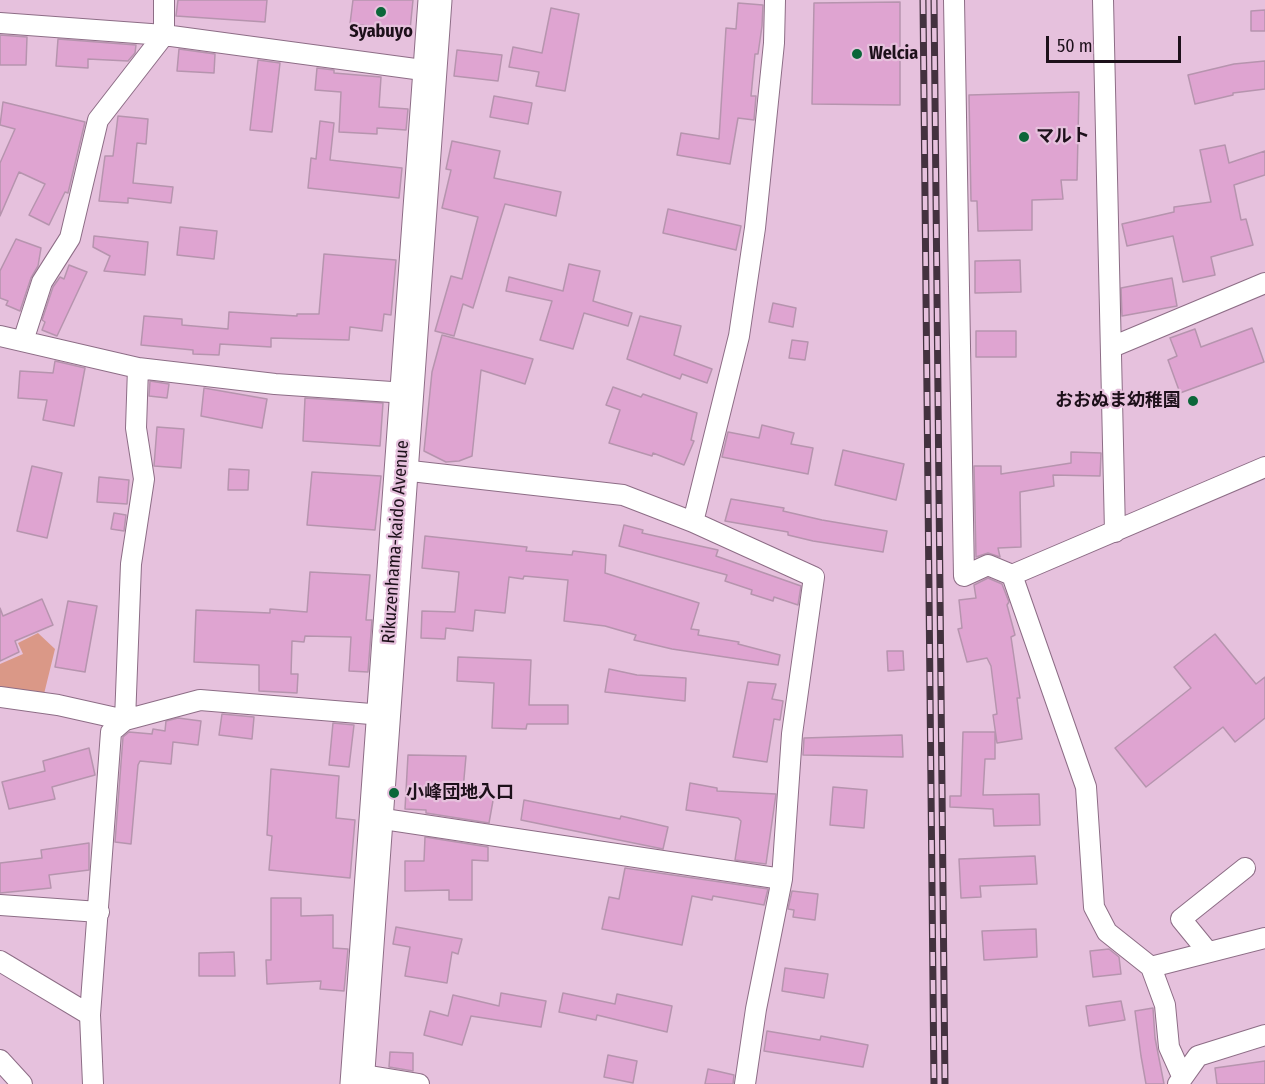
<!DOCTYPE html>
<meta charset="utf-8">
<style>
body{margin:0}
#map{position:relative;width:1265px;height:1084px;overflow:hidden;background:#e6c1dd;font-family:"Fira Sans Condensed",sans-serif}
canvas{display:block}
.scale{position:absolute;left:1046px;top:36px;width:135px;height:27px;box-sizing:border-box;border:3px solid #1d101a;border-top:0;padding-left:8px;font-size:18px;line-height:21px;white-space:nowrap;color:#1d101a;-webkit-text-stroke:4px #e6c1dd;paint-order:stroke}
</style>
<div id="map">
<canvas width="1265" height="1084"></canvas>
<div class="scale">50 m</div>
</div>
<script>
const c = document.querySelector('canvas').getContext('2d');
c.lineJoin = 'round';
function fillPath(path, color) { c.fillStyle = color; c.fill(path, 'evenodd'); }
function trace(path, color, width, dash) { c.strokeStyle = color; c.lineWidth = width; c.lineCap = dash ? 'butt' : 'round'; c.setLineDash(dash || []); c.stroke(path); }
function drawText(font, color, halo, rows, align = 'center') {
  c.font = font + ' "Fira Sans Condensed","Noto Sans JP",sans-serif'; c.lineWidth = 4.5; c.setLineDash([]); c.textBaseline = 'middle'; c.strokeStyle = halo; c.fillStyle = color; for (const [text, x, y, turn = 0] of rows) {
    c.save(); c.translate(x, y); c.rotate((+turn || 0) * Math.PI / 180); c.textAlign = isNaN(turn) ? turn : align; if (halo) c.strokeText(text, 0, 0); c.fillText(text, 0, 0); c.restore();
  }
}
fillPath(new Path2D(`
 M38,633L55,649L44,694L0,687V664L23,654L18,643Z`), '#da9887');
const building = new Path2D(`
 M178,0H267L265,22L176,16Z
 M353,0H413L410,30L350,24Z
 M900,2V105L812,104L814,3Z
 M738,3L763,5L762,26L758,54H755L751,96H756L754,120L738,118L730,164L677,155L681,133L719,139L726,28L736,29Z
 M551,8L579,14L565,91L536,86L539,72L509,67L513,47L542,53Z
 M1265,10V31H1251V11Z
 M0,35L27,37L26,65H0Z
 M58,39L136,45L135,53L128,61L88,59V68L56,66Z
 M179,49L215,54L214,73L177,71Z
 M457,50L502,55L498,81L454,76Z
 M258,60L280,63L272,132L250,130Z
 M1265,61V89L1233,93V95L1195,104L1188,75L1234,64Z
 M317,68L334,70V73L381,77L379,107L408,109L406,130L377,128V134L339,132L341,92L315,90Z
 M1079,92L1077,180H1061L1063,199L1032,200V230L978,231L977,201H971L969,95Z
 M494,96L532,103L528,124L490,117Z
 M3,102L85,122L68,193L65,192L49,225L29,215L45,184L19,172L0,216V163L15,129L0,125Z
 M118,116L148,119L146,144L137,143L133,183L173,187L171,203L128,198V203L99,201L105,156H113Z
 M320,121L334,123L330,160L402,168L399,198L308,188L311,158L316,159Z
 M452,141L500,151L494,178L561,192L556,216L505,204L473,308L463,304L454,336L435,331L451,276L462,279L478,217L442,208L451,170L446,169Z
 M1225,145L1229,163L1265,151V175L1234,185L1241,220L1246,219L1253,245L1211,257L1215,275L1183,282L1173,236L1127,246L1122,224L1174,212V207L1211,202L1200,150Z
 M668,209L741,226L736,250L663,233Z
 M180,227L217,231L214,259L177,255Z
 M94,236L148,242L145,275L104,271L110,256L93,247Z
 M16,239L41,248L38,266L31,278L20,311L6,305L8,301L0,298V271Z
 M324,254L396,260L391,315L384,314L382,331L350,327L349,340L271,338V347L220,344L219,355L193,354V350L141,345L144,316L182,319V325L228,329L229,312L297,316V314H319Z
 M1020,260L1021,292L975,293V261Z
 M569,264L600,271L593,301L632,313L628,326L584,313L573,349L540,340L552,301L506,291L509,277L563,291Z
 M69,265L87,272L57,336L42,330L45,322L42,320L53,287L60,277L64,279Z
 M1172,278L1177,306L1122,316L1121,288Z
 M773,303L796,308L793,327L769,322Z
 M640,316L681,326L674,355L712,369L707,383L682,374L680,379L627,359Z
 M1252,328L1264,362L1180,393L1168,360L1177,356L1170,338L1195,329L1201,347Z
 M976,331H1016V357H976Z
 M442,335L533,359L525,384L481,370L472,456L459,461L446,462L424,451L432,372Z
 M792,340L808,342L805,360L789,358Z
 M55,361L85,368L74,426L43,420L47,400L18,398L20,371L53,373Z
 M150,381L169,384L167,398L149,396Z
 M613,387L641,397L643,394L697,413L691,440L694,441L684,465L653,453L652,456L609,443L620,410L606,405Z
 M204,388L267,399L262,428L201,416Z
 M305,398L383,403L380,446L303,441Z
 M762,425L794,433L791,444L813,448L808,474L722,457L728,432L759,438Z
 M157,427L184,429L181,468L154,466Z
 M843,450L904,464L896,500L835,485Z
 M1071,452L1101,453L1100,476L1053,475L1054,486L1020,492L1021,547L998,548L1000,557L988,553L976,557L974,466H1001V474L1071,463Z
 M32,466L62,473L47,538L17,531Z
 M229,469L249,470L248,490H228Z
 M312,472L381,476L375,530L307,525Z
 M99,477L129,480L127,504L97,502Z
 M731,499L784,508L783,511L822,520L887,531L883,552L813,541L788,535V532L725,521Z
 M114,513L126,515L124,531L111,529Z
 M624,525L643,530L642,533L718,550L716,556L801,586L798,605L774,597L773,601L751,594L752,590L725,581L727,575L619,546Z
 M425,536L527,547L526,551L572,555L573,551L606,555L605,573L699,603L691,629L699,630L698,635L739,642L738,644L780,655L778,665L672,649L634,640L636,635L605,626L564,621L568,580L524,576L523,579L509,577L505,613L475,610L473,631L446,628L445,639L421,638L422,611L455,612L459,572L422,568Z
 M310,572L370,575L366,620H372L368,672L349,671L351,637L305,636L304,642L292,641L291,674H298L297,693L259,691V665L194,662L196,610L270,613V609L307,612Z
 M988,578L1002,584L1009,602L1007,605L1015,635L1011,637L1020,698H1017L1022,739L997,743L993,715L997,714L991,666L987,658L967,662L958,629L962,628L959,600L976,598L974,585Z
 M42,599L53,625L15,641L19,652L0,661V608L3,616Z
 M68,601L97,606L85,672L55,667Z
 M1215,634L1256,684L1265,677V718L1235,742L1223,727L1146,787L1115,748L1191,688L1174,667Z
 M887,651H903L904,670L888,671Z
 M458,657L531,660L529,705H568V724H527L526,729L492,728L494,683L457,681Z
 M609,669L637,675L686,678L685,701L605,692Z
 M748,682L776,684L772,699L783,701L780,720L774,719L767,762L733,757Z
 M222,714L254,717L252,739L219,735Z
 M178,718L201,721L198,745L173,742L171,764L140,761L138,765L131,844L115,842L123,737L129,732L152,734L153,729L165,731L166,721Z
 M333,723L354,725L349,767L329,765Z
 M963,732H995V759H985L983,795L1039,794L1040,825L994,826L993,809L950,807V796H961Z
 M902,735L903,757L803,755L804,738Z
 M89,748L95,775L52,787L55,799L9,809L2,782L45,771L43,761Z
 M408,755L466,756L463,790L494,795L489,823L426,813V810L405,809Z
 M271,769L339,776L336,818L355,820L350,878L269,870L272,836L267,835Z
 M690,783L717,788V791L776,794L766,864L735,860L741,821L738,818L686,810Z
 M833,787L867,790L864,828L830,825Z
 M524,800L620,819L621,816L668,827L663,849L521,820Z
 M425,837L488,847V861L472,860V900H449V890L405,891V861H424Z
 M89,843V870L49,875L51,888L0,893V863L42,858L41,850Z
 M1035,856L1037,884L980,886L981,897L961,898L959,859Z
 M625,868L768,889L764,905L713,896L712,900L692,896L682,945L602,929L609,897L619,899Z
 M792,891L818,894L815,920L793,917L794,910L788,909Z
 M271,898H301V916L333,915V948L348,949L344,991L320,989L321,981L267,984L266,960H271Z
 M396,927L462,939L458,954L452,952L447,983L405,976L410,947L393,944Z
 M1036,929L1037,957L984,960L982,931Z
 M1109,949L1119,957L1121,974L1093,977L1090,951Z
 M234,952L235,976H199V953Z
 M785,968L828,974L824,998L782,991Z
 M501,993L546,1001L541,1027L471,1016L462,1045L424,1035L430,1011L448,1016L453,995L499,1006Z
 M563,993L615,1004L617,994L672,1006L667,1032L597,1015L596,1020L559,1012Z
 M1121,1001L1125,1020L1089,1026L1086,1006Z
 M1153,1008L1155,1038L1164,1084H1146L1141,1056L1135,1011Z
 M767,1031L820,1040L821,1036L868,1045L863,1067L764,1051Z
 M390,1052L413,1053V1071L389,1067Z
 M608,1055L637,1061L633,1083L604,1077Z
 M1265,1061V1084H1217L1215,1068Z
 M708,1069L734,1075L733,1084H705Z`);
fillPath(building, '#dfa4d1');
trace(building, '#b694ae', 1.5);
const minor = new Path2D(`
 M954,0L964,576L988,565L1012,575
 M1103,0L1115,532
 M0,23L164,35L430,71
 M0,336L138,368L275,384L406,393
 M23,341L42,282L70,238L98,120L164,35V0
 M1112,347L1265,283
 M402,470L623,495L693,522L814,577L792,734L782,879L756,1009L745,1084
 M693,522L739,336L755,228L774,43L775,0
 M0,697L58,705L125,720L200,700L383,715
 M377,818L782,879
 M0,905L99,912
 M1208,952L1181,919L1245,868
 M0,961L90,1015
 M1151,967L1265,938
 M0,1060L22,1084
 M358,1074L419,1084
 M1182,1076L1169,1047L1165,1005L1151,967L1107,932L1094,907L1086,787L1012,575L1265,467
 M93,1084L90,1015L111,732L125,720L131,564L144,479L136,428L138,368
 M1178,1084L1198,1056L1265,1035`);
const trunk = new Path2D(`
 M357,1084L435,0`);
trace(minor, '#8d6d86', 22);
trace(trunk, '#8d6d86', 35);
trace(minor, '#fff', 20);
trace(trunk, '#fff', 33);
const rail = new Path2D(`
 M923,0L934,1084
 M934,0L945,1084`);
trace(rail, '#43323f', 7);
trace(rail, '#e6c1dd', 4.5, [14]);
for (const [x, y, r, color] of [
 [381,12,6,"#0b6639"],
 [857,54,6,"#0b6639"],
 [1024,137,6,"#0b6639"],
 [1193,401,6,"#0b6639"],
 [394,793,6,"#0b6639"]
]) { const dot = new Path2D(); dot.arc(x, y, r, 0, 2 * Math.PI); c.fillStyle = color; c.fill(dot); trace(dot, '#e6c1dd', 2); }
drawText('bold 18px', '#1d101a', '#e6c1dd', [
 ["Syabuyo",381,32,"center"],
 ["Welcia",869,54],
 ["マルト",1036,137],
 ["おおぬま幼稚園",1181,401,"right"],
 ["小峰団地入口",406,793]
], 'left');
drawText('18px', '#1d101a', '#e6c1dd', [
 ["Rikuzenhama-kaido Avenue",396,542,-86]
]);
</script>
